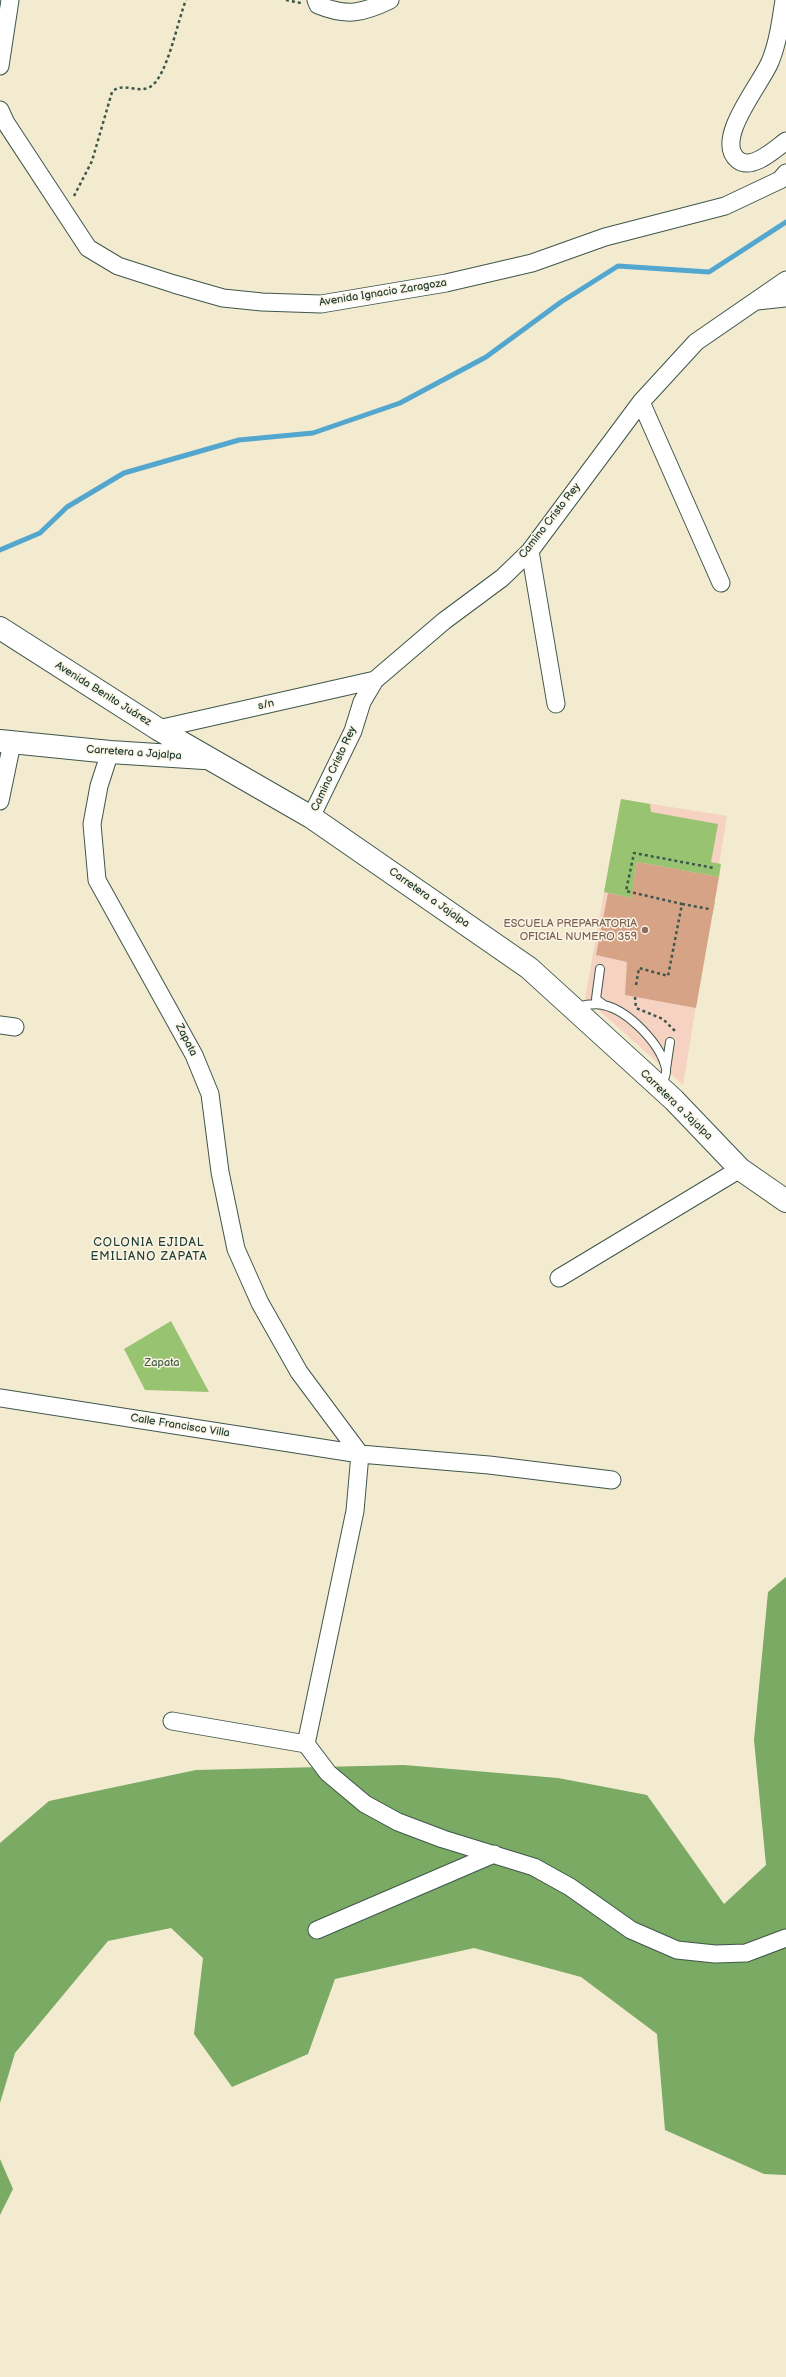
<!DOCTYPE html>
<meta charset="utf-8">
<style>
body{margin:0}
canvas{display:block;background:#f3ebd0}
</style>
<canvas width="786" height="2377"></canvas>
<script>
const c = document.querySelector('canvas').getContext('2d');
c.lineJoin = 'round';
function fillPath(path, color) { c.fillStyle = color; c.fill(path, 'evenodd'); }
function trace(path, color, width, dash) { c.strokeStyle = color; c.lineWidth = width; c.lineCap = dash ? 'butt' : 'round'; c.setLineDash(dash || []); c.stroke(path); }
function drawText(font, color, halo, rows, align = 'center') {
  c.font = font + ' "Balsamiq Sans",sans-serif'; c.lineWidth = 3; c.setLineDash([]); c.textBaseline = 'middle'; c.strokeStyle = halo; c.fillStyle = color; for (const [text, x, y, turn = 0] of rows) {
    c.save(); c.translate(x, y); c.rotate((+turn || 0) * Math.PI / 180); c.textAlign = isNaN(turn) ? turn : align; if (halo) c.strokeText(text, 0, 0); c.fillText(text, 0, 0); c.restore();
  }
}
fillPath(new Path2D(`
 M621,799L727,816L683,1085L585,998Z`), '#f5d2c2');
fillPath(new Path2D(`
 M621,799L650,804L651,812L718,824L711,862L721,864L719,877L637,862L633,886L715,902L712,916L604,892Z
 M171,1321L209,1392L145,1390L124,1349Z`), '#98c472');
fillPath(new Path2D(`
 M786,1577V2175L764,2174L665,2130L657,2034L581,1977L474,1948L335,1979L308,2054L232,2087L194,2034L203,1958L171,1928L108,1941L15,2053L0,2103V1843L49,1801L196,1770L404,1765L558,1778L647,1795L724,1904L766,1865L754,1740L768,1592Z
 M0,2159L13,2189L0,2215Z`), '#7aaa64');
trace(new Path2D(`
 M0,550L40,533L67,507L124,473L239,440L313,433L400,403L486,357L561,302L618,266L709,272L786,222`), '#53a6ce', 5);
fillPath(new Path2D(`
 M637,862L719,877L696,1008L625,995L627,962L596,955L608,893L631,898Z`), '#d7a387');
const lane = new Path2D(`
 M600,969L596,999L604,1005
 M576,1007C585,1005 594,1003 603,1005C628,1010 661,1044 666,1069C667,1074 663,1081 662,1086
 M666,1069L670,1042`);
const street = new Path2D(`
 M316,0L318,5C347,17 363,13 390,0
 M784,0C781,20 778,43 770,62C761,84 713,140 738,160C752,171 775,149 786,141
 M0,66L10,0
 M0,110L6,123L88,248L118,266L174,284L223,298L262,302L321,304L446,283L532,263L605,237L725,206L780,180L786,173
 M757,301L786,298
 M641,402L721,583
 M530,551L556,704
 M158,729L375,680
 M110,752L99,786L92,824L97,880L194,1055L210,1094L220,1172L236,1249L260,1303L299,1372L360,1454
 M0,801L12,743
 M311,817L353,731L362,702L375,680L444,621L502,578L530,551L641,402L696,342L786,280
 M0,1025L15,1027
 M559,1278L740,1169
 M0,1398L360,1454L489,1465L612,1480
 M172,1721L306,1744L328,1773L365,1804L398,1822L443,1839L534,1867L570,1887L631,1930L677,1950L715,1954L746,1953L786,1938
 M306,1744L355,1511L360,1454
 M317,1930L494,1854`);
const secondary = new Path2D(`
 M0,628L158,729L311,817L529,968L674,1100L740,1169L786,1201
 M0,741L110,752L204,758`);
trace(lane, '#3f574b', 10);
trace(street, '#3f574b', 19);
trace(secondary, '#3f574b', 24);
trace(new Path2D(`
 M286,0L301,3
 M74,196L92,161L112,92C123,81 137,94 150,87C167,78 178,19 186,0
 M682,904L709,909
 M636,985L639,968L668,976L682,904L626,891L634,853L714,868
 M635,997L636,1008L663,1019L675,1031`), '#3f574b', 2.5, [3, 3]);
trace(lane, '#fff', 8);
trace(street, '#fff', 17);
trace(secondary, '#fff', 22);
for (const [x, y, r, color] of [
 [645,930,4,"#8d6e63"]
]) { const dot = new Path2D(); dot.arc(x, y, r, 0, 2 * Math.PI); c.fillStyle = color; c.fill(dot); trace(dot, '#fcf5e5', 1.5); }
drawText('11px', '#1f3d34', '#fcf5e5', [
 ["Avenida Ignacio Zaragoza",383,293,-9],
 ["Camino Cristo Rey",550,521,-52],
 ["Avenida Benito Juárez",103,694,32],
 ["s/n",266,705,-13],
 ["Carretera a Jajalpa",134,753,4],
 ["Camino Cristo Rey",334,769,-65],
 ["Carretera a Jajalpa",429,898,35],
 ["Zapata",186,1040,63],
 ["Carretera a Jajalpa",676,1105,44],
 ["Calle Francisco Villa",180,1426,9]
]);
drawText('11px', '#785e54', '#fcf5e5', [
 ["ESCUELA PREPARATORIA",637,924],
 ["OFICIAL NUMERO 359",637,937]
], 'right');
drawText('11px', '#3d5f44', '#fcf5e5', [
 ["Zapata",162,1363]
]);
c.letterSpacing = '1px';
drawText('12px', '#1f3d34', '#fcf5e5', [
 ["COLONIA EJIDAL",149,1243],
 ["EMILIANO ZAPATA",149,1257]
]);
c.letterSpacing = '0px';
</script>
